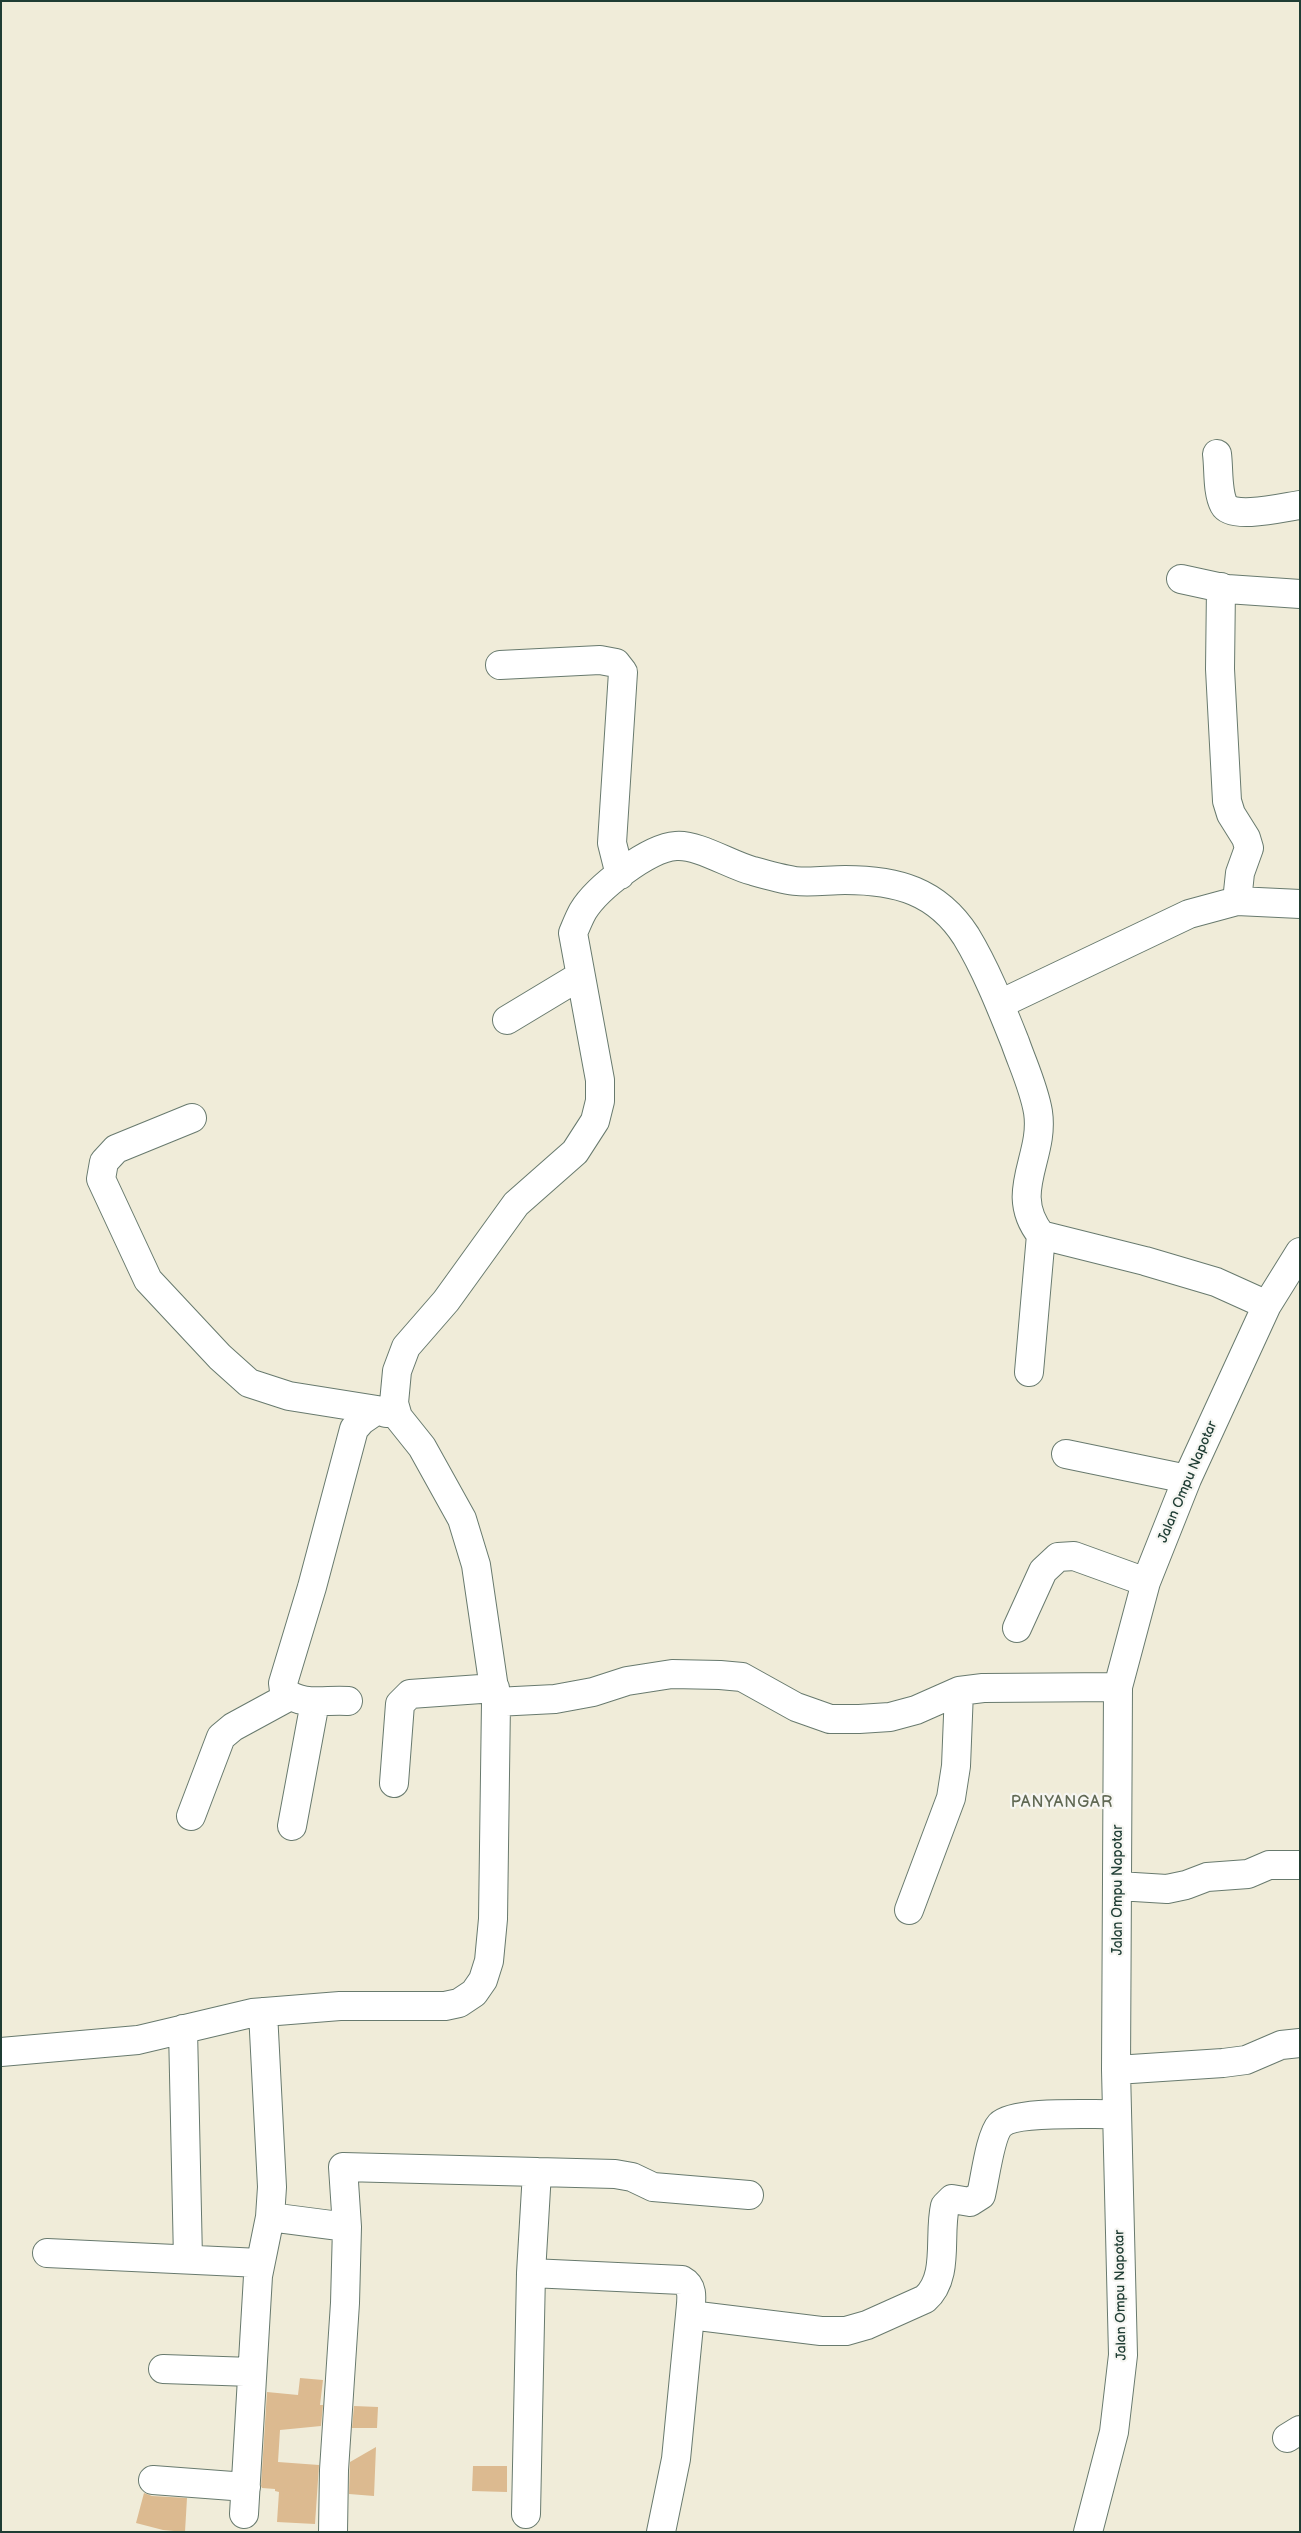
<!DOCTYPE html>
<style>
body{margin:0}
#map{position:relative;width:1301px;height:2533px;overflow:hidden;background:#f0ecd9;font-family:"Balsamiq Sans",sans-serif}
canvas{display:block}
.frame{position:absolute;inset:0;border:2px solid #1f3d34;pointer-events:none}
</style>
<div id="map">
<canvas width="1301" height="2533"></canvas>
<div class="frame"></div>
</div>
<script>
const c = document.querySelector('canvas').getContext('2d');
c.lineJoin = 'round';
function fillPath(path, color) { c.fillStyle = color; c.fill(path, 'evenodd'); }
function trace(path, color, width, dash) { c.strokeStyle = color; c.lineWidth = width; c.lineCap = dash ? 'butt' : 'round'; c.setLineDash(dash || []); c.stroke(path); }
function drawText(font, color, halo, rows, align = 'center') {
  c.font = font + ' "Balsamiq Sans",sans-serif'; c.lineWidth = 4.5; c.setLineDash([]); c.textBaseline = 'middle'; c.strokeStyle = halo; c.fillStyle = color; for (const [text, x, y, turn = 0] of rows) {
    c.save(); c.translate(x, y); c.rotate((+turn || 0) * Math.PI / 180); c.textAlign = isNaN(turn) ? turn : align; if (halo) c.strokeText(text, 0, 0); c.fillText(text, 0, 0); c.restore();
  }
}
fillPath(new Path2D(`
 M300,2378L323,2380L320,2405H323L321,2426L280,2430L278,2462L319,2465L315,2524L277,2522L279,2492L275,2491V2489L262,2488L261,2486L267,2392L298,2395Z
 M354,2406L378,2407L377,2428H352Z
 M376,2447L374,2496L349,2494L350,2462Z
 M473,2466H507V2492L472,2491Z
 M144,2493L152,2496L187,2498L185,2532L163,2530L136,2523Z`), '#dcba90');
const minor = new Path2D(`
 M1217,454C1219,469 1217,492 1224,505C1232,520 1285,507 1300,505
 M1181,579L1227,589L1300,594
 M1221,587L1220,669L1227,801L1231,814L1246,838L1249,848L1240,873L1237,901
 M500,665L600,660L616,663L623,672L612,843L620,875
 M1000,1004L1189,914L1237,901L1300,904
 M507,1020L580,976
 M192,1118L116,1149L104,1162L101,1179L148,1280L220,1357L249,1383L289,1396L377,1410
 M1029,1372L1041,1235
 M1066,1454L1187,1479
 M1017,1628L1043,1571L1058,1557L1074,1556L1146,1582
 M348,1701C326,1699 302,1707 284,1691L283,1683L312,1587L354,1429L361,1421L377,1410L386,1413
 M496,1702L555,1699L593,1692L627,1681L672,1674L720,1675L742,1677L796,1707L830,1719H859L890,1717L916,1710L959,1691L983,1688L1118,1687
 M394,1783L400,1704L410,1694L495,1688
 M191,1816L221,1737L233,1727L290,1696
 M292,1826L315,1702
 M1118,1886L1167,1889L1186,1885L1207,1877L1248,1874L1269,1865H1300
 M909,1910L951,1798L956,1766L959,1691
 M183,2029L188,2259
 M1,2052L138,2040L252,2013L340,2006H445L459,2003L474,1993L483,1980L489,1961L493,1919L496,1702L476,1565L462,1519L422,1447L398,1417L394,1403L397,1371L406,1347L446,1301L516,1204L575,1152L595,1121L600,1101V1080L573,933C576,926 579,918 583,911C597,888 648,848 676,846C698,844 732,866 753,871C767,875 781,879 795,881C811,883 829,880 845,880C897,880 937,891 966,936C986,969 1001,1007 1015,1042C1023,1065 1034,1088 1038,1112C1045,1158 1007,1192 1041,1235L1145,1261L1216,1282L1267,1305
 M1116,2070L1223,2063L1246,2060L1281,2045L1300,2043
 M270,2217L347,2227
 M47,2253L260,2263
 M531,2273L682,2280C695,2287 691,2301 690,2315L821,2331H846L867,2325L925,2299C950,2277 938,2236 945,2206L952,2199L970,2202L981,2195C985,2179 990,2136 1000,2125C1015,2110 1094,2115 1117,2114
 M163,2369L252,2372
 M1287,2438L1300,2430
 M153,2480L246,2487
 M244,2514L258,2276L270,2217L272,2187L263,2012
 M526,2514L531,2273L537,2172
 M333,2532L334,2470L345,2303L347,2227L343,2167L615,2174L632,2177L653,2187L749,2195
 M661,2532L676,2459L690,2315
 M1088,2532L1114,2432L1123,2355L1116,2070L1118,1687L1146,1582L1187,1479L1267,1305L1300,1252`);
trace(minor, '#687a6e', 30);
trace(minor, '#fff', 28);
drawText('14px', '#1f3d34', '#f6f6f2', [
 ["Jalan Ompu Napotar",1188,1482,-67],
 ["Jalan Ompu Napotar",1118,1890,-90],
 ["Jalan Ompu Napotar",1121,2295,-91]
]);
c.letterSpacing = '1px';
drawText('16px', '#616954', '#f6f6f2', [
 ["PANYANGAR",1062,1803]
]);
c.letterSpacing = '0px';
</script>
